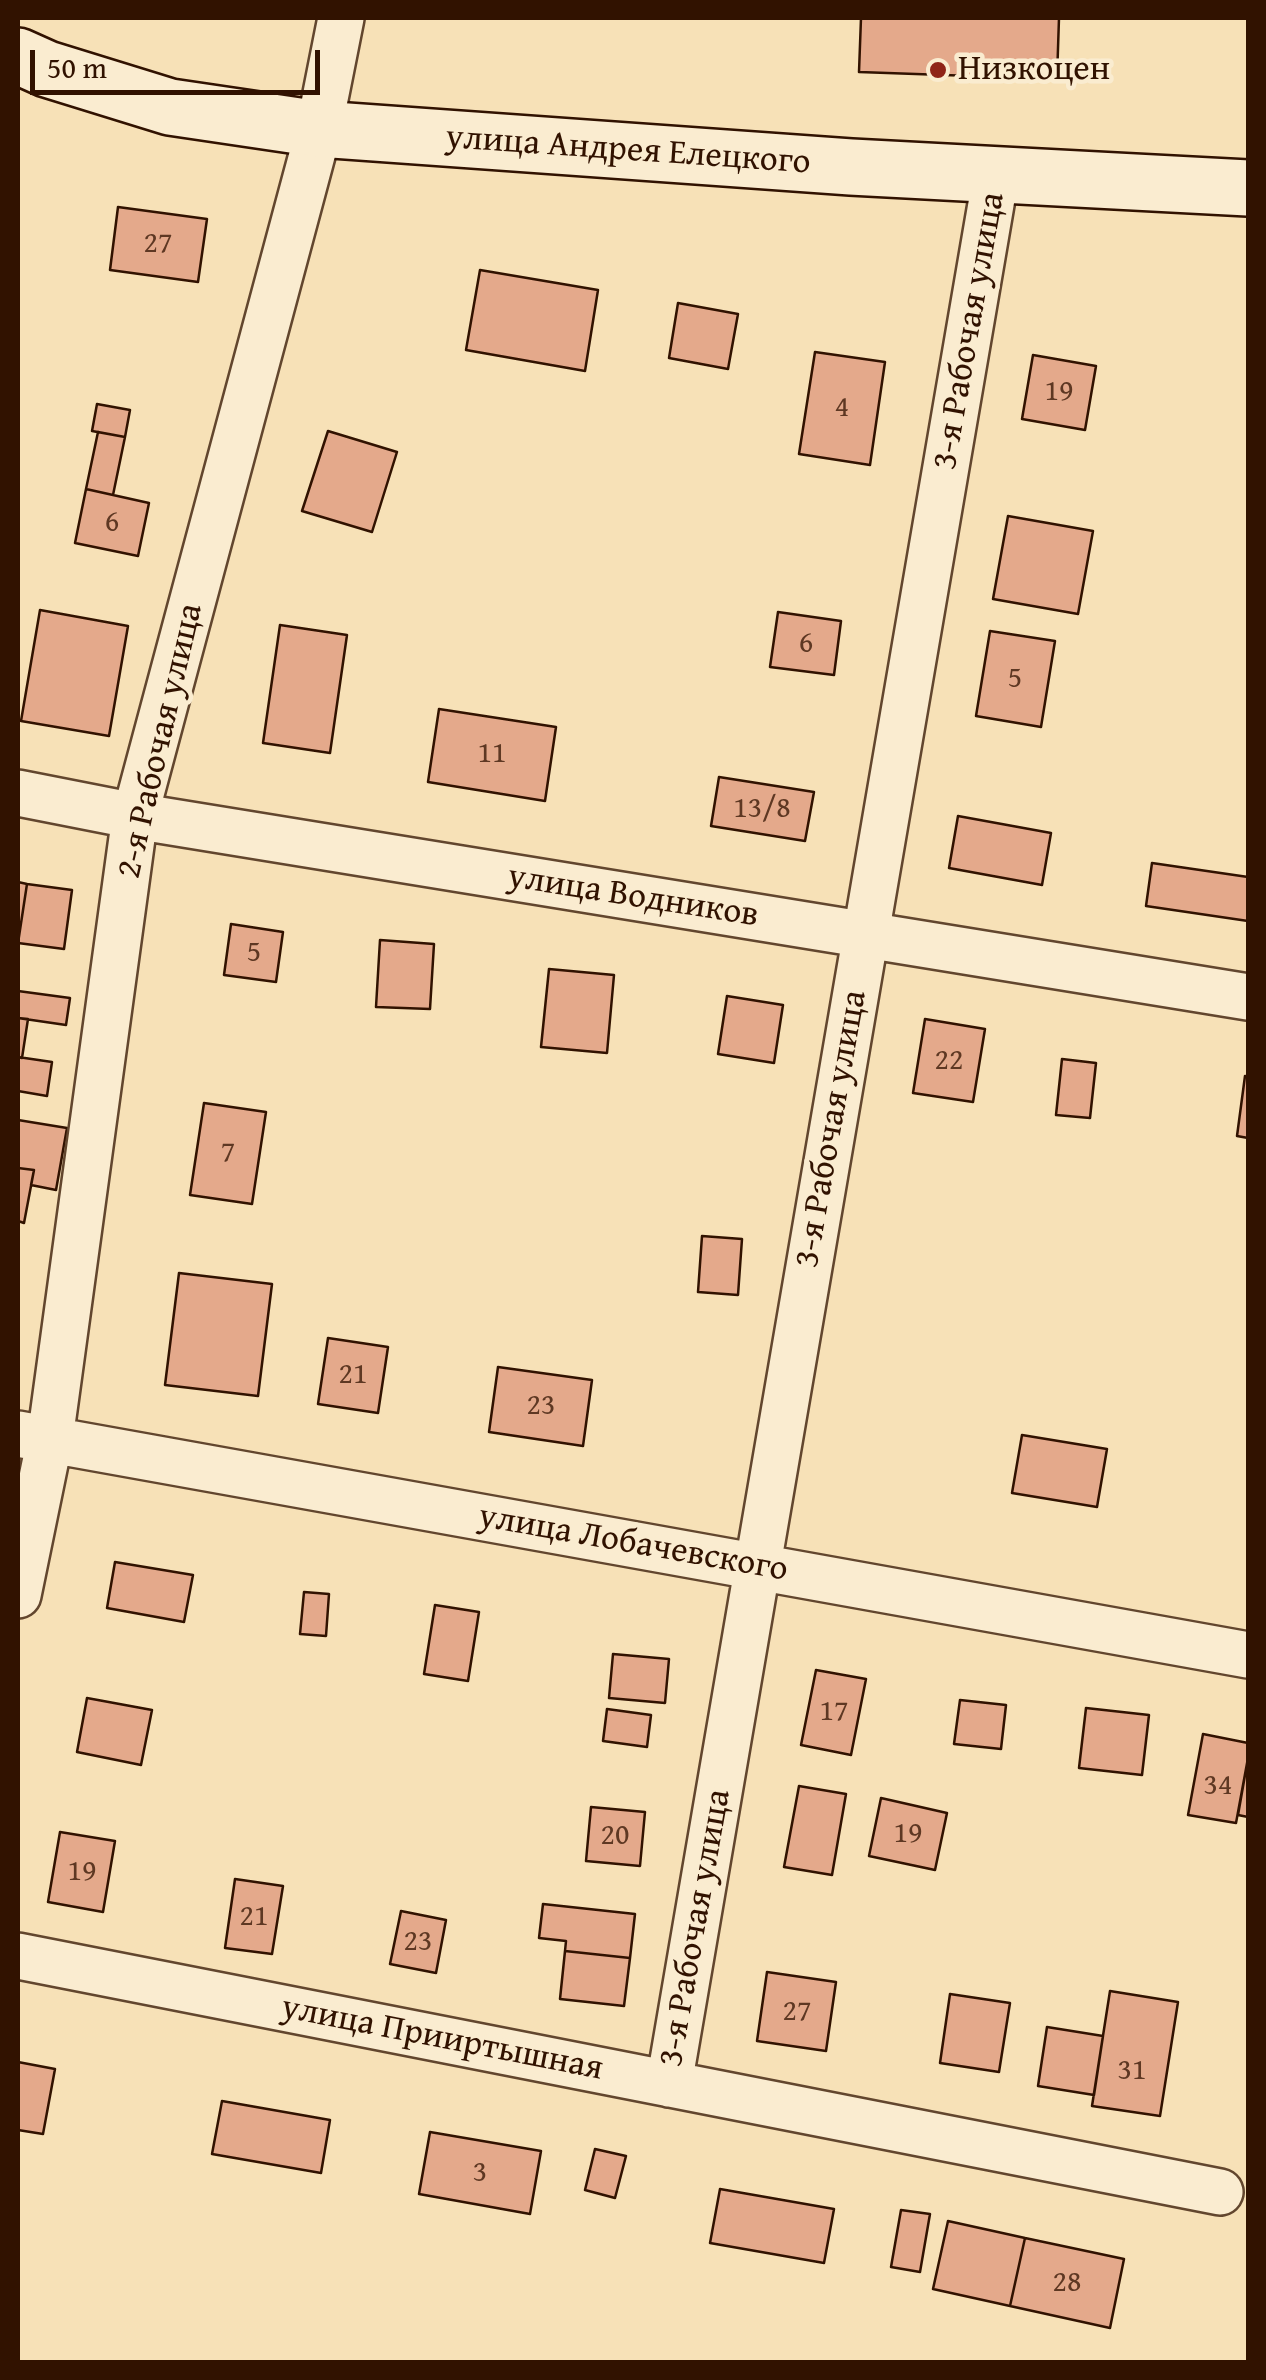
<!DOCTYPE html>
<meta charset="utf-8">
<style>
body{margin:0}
#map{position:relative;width:1266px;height:2380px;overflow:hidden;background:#f7e1b7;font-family:"Gentium Book Plus",serif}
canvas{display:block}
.frame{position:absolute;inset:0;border:20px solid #311200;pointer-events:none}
.scale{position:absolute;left:30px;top:50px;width:290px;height:45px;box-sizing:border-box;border:5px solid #311200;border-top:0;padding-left:12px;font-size:30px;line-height:35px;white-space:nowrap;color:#311200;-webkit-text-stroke:8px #faecd0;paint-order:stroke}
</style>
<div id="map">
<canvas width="1266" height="2380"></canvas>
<div class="frame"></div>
<div class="scale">50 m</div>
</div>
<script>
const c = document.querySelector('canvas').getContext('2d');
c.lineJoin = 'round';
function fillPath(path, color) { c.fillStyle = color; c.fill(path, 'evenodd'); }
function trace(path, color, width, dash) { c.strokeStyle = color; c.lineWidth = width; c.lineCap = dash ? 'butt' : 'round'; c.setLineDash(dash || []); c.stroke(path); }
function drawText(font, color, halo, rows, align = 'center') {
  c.font = font + ' "Gentium Book Plus",serif'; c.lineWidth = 9; c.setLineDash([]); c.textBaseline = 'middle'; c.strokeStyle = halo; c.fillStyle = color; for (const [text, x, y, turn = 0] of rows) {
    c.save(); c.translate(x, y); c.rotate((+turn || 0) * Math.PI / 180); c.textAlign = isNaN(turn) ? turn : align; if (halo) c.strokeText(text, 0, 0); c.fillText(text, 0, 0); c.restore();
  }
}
const building = new Path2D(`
 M861,18H1059L1057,79L859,72Z
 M118,207L207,219L198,282L110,270Z
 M480,270L598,290L585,371L466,350Z
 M678,303L738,314L728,369L669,358Z
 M815,352L885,362L870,465L799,454Z
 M1033,355L1096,366L1085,430L1022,419Z
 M97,404L130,410L125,437L92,431Z
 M328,431L397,452L372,532L302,511Z
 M98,432L125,437L113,495L86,489Z
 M86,489L149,503L138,556L75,543Z
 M1008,516L1093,531L1078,614L993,599Z
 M40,610L128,626L109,736L21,721Z
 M778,612L841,621L834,675L770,667Z
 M280,625L347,635L330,753L263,743Z
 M990,631L1055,641L1041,727L976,716Z
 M439,709L556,727L545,801L428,782Z
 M719,777L814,792L805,841L711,826Z
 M958,816L1051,833L1042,885L949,868Z
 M1152,863L1248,877V921L1146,906Z
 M18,882L27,884L18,943Z
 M27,884L72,890L64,949L18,943Z
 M231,924L283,932L276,982L224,975Z
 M380,940L434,944L430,1009L376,1007Z
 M549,969L614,975L607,1053L541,1047Z
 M18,991L70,998L66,1025L18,1018Z
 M727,996L783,1005L774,1063L718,1054Z
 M18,1018L28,1019L22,1058L18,1057Z
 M925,1019L985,1029L973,1102L913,1093Z
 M18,1057L52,1062L47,1096L18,1091Z
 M1062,1059L1096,1063L1090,1118L1056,1115Z
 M1245,1076L1248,1077V1138L1237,1136Z
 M204,1103L266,1112L252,1204L190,1195Z
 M18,1120L67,1128L56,1190L31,1185L34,1170L18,1168Z
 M18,1168L34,1170L24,1223L18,1221Z
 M702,1236L742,1239L738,1295L698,1292Z
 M179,1273L272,1284L258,1396L165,1385Z
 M328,1338L388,1347L378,1413L318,1404Z
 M498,1367L592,1380L583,1446L489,1432Z
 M1022,1435L1107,1449L1097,1507L1012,1493Z
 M115,1562L193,1575L184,1622L107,1608Z
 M304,1592L329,1594L326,1636L300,1634Z
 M435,1605L479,1612L468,1681L424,1674Z
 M613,1654L669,1659L665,1703L609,1698Z
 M816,1670L866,1679L851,1755L801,1745Z
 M87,1698L152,1710L141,1765L77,1752Z
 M960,1700L1006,1705L1001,1749L954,1744Z
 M1086,1708L1149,1715L1142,1775L1079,1768Z
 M607,1709L651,1715L647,1747L603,1741Z
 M1203,1734L1248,1743V1758L1236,1823L1188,1815Z
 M1248,1758V1817L1238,1815Z
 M799,1786L846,1794L832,1875L784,1867Z
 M881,1798L947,1813L935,1870L869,1856Z
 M591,1807L645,1812L640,1866L586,1861Z
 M60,1832L115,1841L103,1912L48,1902Z
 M235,1879L283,1886L272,1954L225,1948Z
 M543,1904L635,1914L630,1958L565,1951L566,1941L539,1938Z
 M401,1911L446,1920L436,1973L390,1964Z
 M565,1951L630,1958L624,2006L560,1999Z
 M767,1972L836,1982L826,2051L757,2041Z
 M1110,1991L1178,2002L1160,2116L1092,2106Z
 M950,1994L1010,2003L999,2072L940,2063Z
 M1047,2027L1103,2036L1094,2095L1038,2086Z
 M18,2062L55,2069L43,2134L18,2130Z
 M222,2101L330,2120L321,2173L212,2154Z
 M430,2132L541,2151L530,2214L419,2194Z
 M595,2149L626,2156L615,2198L585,2190Z
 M720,2189L834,2209L824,2263L710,2243Z
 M901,2210L930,2214L920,2272L891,2267Z
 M948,2221L1025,2238L1010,2306L933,2289Z
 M1025,2238L1124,2259L1110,2328L1010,2306Z`);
fillPath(building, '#e4a98b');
trace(building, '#311200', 2.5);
const street = new Path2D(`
 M18,793L135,816L1248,997
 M18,1434L1248,1655
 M18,1595L50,1439L135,816L319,129L341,18
 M18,1956L1220,2192
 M669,2084L996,175`);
const secondary = new Path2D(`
 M18,56L47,69L170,107L319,129L851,167L1248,188`);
trace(street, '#62462e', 50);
trace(secondary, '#311200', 60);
trace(street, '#faecd0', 45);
trace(secondary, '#faecd0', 55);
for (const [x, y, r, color] of [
 [938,70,10,"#8f2418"]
]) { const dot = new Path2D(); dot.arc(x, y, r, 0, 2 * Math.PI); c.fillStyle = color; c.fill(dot); trace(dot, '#faecd0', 4); }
drawText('30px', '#5e3823', null, [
 ["27",158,244],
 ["19",1059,392],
 ["4",842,408],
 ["6",112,523],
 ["6",806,644],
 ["5",1015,679],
 ["11",492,754],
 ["13/8",762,809],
 ["5",254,953],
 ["22",949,1061],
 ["7",228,1153],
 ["21",353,1375],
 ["23",541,1406],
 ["17",834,1712],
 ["34",1218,1786],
 ["19",908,1834],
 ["20",615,1836],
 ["19",82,1872],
 ["21",254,1917],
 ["23",418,1942],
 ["27",797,2012],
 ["31",1132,2071],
 ["3",480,2173],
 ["28",1067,2283]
]);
drawText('35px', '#311200', '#faecd0', [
 ["Низкоцен",958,70]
], 'left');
drawText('35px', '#311200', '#faecd0', [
 ["улица Андрея Елецкого",628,151,4],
 ["3-я Рабочая улица",970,331,-80],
 ["2-я Рабочая улица",161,741,-77],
 ["улица Водников",633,897,9],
 ["3-я Рабочая улица",832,1129,-80],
 ["улица Лобачевского",633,1544,10],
 ["3-я Рабочая улица",696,1928,-80],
 ["улица Прииртышная",442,2039,11]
]);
</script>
